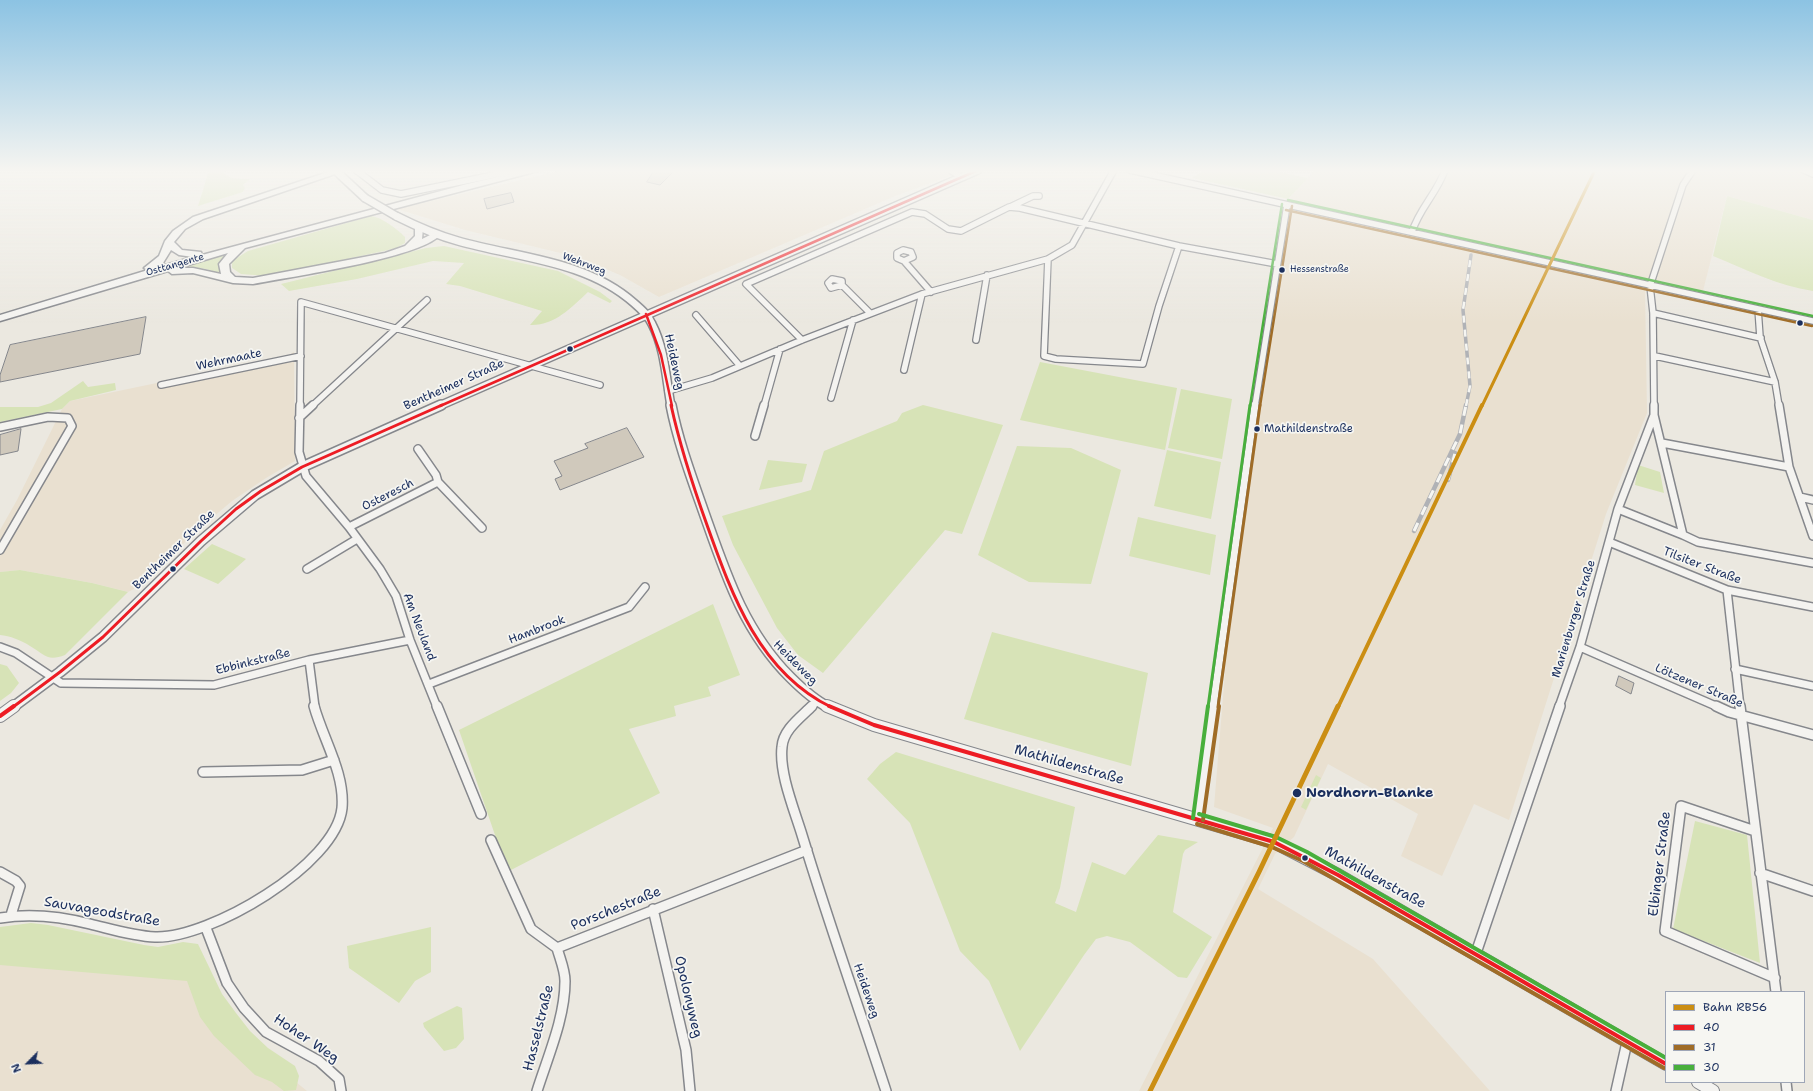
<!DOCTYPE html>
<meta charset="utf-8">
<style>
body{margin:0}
#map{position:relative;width:1813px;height:1091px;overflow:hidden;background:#ebe8e0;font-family:"Shantell Sans",sans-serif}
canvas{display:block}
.legend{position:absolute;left:1665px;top:991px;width:140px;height:92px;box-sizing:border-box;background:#f6f6f2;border:1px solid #9ea6b7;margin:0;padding:5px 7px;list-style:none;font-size:12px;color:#1b2f5e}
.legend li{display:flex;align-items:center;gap:8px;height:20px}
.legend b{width:20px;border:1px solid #9ea6b7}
.north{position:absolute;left:8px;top:1043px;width:40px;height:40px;-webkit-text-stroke:3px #f6f6f2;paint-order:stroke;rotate:246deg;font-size:11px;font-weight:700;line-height:16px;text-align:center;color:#1b2f5e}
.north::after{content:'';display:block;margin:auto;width:14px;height:18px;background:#1b2f5e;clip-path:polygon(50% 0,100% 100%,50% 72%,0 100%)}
</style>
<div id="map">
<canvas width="1813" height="1091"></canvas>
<ul class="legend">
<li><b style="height:5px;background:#cb8e13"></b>Bahn RB56</li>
<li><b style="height:5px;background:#ed1c24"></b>40</li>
<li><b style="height:5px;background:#9f6c27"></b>31</li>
<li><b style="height:5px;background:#48af3c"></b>30</li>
</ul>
<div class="north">N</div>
</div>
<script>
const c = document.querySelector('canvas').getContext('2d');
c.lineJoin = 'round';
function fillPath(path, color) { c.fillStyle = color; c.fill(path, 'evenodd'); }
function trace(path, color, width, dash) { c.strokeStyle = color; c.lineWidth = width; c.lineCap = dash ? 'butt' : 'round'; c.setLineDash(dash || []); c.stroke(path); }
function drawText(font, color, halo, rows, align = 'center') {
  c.font = font + ' "Shantell Sans",sans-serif'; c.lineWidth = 3.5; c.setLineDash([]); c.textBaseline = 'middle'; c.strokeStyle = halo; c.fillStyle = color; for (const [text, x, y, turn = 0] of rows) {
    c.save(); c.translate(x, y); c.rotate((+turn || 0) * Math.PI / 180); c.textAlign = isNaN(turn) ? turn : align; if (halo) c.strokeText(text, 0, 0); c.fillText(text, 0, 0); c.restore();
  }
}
fillPath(new Path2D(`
 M563,170H967L898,195L659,297L620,275L577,257L465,230L397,209Z
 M1315,170H1813V220L1727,196L1703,291L1662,281L1650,286L1559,266L1557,268L1645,287L1647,413L1606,514L1509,820L1474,804L1442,876L1401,856L1418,814L1328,764L1294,837L1275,854L1258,889L1373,959L1490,1091H1139L1273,828L1214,807L1237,526L1290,211L1534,262L1284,203Z
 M294,352L295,461L266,478L232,501L199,529L138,587L128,592L92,583L20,570L0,572V530L17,500L62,409L70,401L287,356Z
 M0,947L188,963L224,1023L307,1091H0Z`), '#e9e0d0');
fillPath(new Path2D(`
 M209,170H226L224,174L232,178L250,179L243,185L245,188L243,192L198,206Z
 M1204,170H1270L1308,178L1288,199L1192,178Z
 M1727,196L1813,220V291C1778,286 1745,269 1713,256Z
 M371,216C383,218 396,228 405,237V243L396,248L384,251L267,276L241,274L232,268V261L248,251Z
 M444,246L558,271L600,292L612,301L610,303L588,292C571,308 554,326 530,325L542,311L460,286L446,284L464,263L433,261L357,279L289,291L281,284L426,248Z
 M229,252L220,274L206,269L183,266Z
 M1040,362L1177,388L1165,450L1020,420Z
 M83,381L88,387L115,383L116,390L70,401L62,409L0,422V407H38L51,403Z
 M1181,389L1232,399L1222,459L1168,448Z
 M923,405L1003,425L962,534L945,530L823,673L798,655L777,628L733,545L722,516L811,490L824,451L897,421L902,413Z
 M1017,446L1071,448L1121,470L1091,584L1029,582L978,555Z
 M1167,450L1221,462L1211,519L1154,506Z
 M768,460L807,464L802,482L759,490Z
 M1638,465L1660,472L1664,493L1635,485Z
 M1138,517L1216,535L1210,575L1129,556Z
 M212,544L246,559L218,584L184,569Z
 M20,570L92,583L128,592L65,655C47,662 44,654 30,646C21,640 10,636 0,635V572Z
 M713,604L740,675L708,687L711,696L674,706L676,716L629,729L660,793L511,870L496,838L459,730Z
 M992,632L1148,673L1131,766L964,719Z
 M0,664L7,666L19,683L11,693L0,701Z
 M896,752L1075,807L1060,888L1055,903L1076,912L1092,862L1125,875L1158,835L1198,842L1185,850L1183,854L1173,912L1212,937L1187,978L1178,977L1130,942L1107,936L1096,939L1084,955L1020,1051L989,981L960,951L910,823L867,779L880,764Z
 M1316,775L1321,778L1306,810L1301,807Z
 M1695,821L1747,835L1760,963L1673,929Z
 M31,923L48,925L144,945L158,947L183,942L198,944L222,994L236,1013L250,1031L268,1048L295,1066L299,1076L296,1090L284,1091L272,1082L255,1075L214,1036L200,1017L187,981L0,965V927Z
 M431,927V972L415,981L399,1003L349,968L347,946Z
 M457,1006L462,1008L464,1039L456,1048L444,1051L424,1027L423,1023Z`), '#d7e3b7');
const building = new Path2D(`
 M655,170H675L660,185L647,182Z
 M511,193L514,202L487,209L484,199Z
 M146,317L140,354L0,382V375L10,345Z
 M627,428L644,457L560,490L555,479L562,476L554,461L588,448L585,444Z
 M21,429L18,451L0,455V435Z
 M1619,676L1634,683L1631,694L1616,686Z`);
fillPath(building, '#d0c9bc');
trace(building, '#85878c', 1);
const minorFar2 = new Path2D(`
 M356,170L382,190L401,194L518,170
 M950,170L961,177
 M1130,170L1813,321
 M1804,170L1813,174
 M1010,207L1033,196H1039
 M1412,232C1419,209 1437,193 1445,170
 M903,250L911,252L913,257L904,261L897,258V253Z
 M1048,259L1044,356L1056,359L1143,364L1159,306L1179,246
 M904,261L931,292
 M832,279L842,281V285L831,288L828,283Z
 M842,285L870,313
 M1758,309L1760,337L1775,382L1779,406
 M1653,313L1761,338
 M696,315L740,366
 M802,340L746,284L912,212L925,214L948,229L961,231L1009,207L1020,208L1179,246L1277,264
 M976,340L987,275
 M1655,356L1775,382
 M904,370L922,294
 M161,385L301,356
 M668,391L712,378L802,340L922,294L1048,259L1072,245L1114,170
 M831,398L853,320
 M300,406L301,302L600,385
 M312,406L427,300
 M764,406L780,349
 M1255,406L1287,205
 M1654,406L1653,313L1650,286L1683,185L1693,170`);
const minorFar1 = new Path2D(`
 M300,405L299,452L306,476L349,527L380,569L396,596L410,640L437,707
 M1779,405L1789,467L1813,536
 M299,418L313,405
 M0,427L48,417L68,418L72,426L0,550
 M755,436L764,405
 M1662,443L1789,467
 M418,449L436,475L438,482
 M1800,497L1813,500
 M1618,509L1683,535L1654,415
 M349,527L438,482L482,528
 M1683,535L1698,542L1813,563
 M1609,542L1727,590L1813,607
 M307,569L357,539
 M1727,590L1740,707
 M0,647L16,653L61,683L214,685L309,660L410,640
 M1580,647L1718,707
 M309,660L315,707
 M1735,669L1813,686
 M429,684L629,607L645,587
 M811,707L817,701
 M1213,707L1255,405
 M1559,707L1580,647L1618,509L1654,415V405`);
const minor = new Path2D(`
 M437,706L481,814
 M812,706C800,718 783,730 782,747C779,773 794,809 802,835C828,921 858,1005 886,1091
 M1716,706L1729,712L1813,735
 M1740,706L1776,992
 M203,772L302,770L334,760
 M1198,819L1213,706
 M1755,831L1681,806L1665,931L1775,978
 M491,840L531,929L557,948L807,850
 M0,872L16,881L20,886L11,915
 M1760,873L1813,891
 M653,909L686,1050L690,1091
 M0,918C31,913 59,916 90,924C111,929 133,936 155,937C209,939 336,865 342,808C345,773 323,739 314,706
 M206,928L227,983L244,1008L266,1032L319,1061L339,1079L341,1091
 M1476,953L1560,706
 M1786,1082L1787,1091
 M537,1091C548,1056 565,1018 565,981C565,970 560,959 557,948
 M1616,1091L1627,1042`);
const tertiaryFar2 = new Path2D(`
 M335,170L365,198
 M396,216C416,226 436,235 458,241C517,258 586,260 634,303C641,309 648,315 652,324C665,349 666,379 671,406
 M439,406L978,170`);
const tertiaryFar1 = new Path2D(`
 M671,405C678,441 691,476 703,510C725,572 743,630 790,677C802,689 814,700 828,707
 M13,707L60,672L103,637L201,541L255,495L302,467L441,405`);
const tertiary = new Path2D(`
 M827,706L874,725L1274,842L1338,875L1666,1064
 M0,716L14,706
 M1698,1082L1713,1091`);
const primary = new Path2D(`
 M334,170H340L341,172L203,219L185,229L174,242L182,250L201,252L202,255L467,184L527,170H542L245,248L229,264L230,272L235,277L253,278L385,253L405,246L415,236V228L419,225L423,228L422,239L436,232L440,235C420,258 289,277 253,284L233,283L193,273L172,274L168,271L0,321V315L148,270L144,268L159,256L165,241L173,231L193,217ZM171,250L179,255L193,257L155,268L163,263ZM228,253L219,264L221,274L193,268H178Z`);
trace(minorFar2, '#85878c', 8);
trace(minorFar1, '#85878c', 10);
trace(minor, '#85878c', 12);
trace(tertiaryFar2, '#85878c', 10);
trace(tertiaryFar1, '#85878c', 12);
trace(tertiary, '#85878c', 14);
trace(primary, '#85878c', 3);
trace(minorFar2, '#f4f3f0', 5.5);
trace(minorFar1, '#f4f3f0', 7);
trace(minor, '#f4f3f0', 9);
trace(tertiaryFar2, '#f4f3f0', 7);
trace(tertiaryFar1, '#f4f3f0', 9);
trace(tertiary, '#f4f3f0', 12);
fillPath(primary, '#f4f3f0');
const railFar1 = new Path2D(`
 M1466,406L1470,386L1463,310L1471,255`);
const rail = new Path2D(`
 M1448,480L1455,453
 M1414,531L1460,434L1466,405`);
trace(railFar1, '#b0b2b6', 3.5);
trace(rail, '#b0b2b6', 4.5);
trace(railFar1, '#f6f6f2', 2.5, [7]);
trace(rail, '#f6f6f2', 3, [9]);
const tertiaryBridge = new Path2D(`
 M365,198L396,216`);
trace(tertiaryBridge, '#85878c', 10, []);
trace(tertiaryBridge, '#f4f3f0', 7);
trace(new Path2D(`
 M646,314L661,355L672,406
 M440,406L978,170`), '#ed1c24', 2.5);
trace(new Path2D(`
 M671,405C680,446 693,486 707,525C732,595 759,672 831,707
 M13,707L60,672L103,637L201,541L236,509L261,491L302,467L442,405`), '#ed1c24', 3);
trace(new Path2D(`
 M829,706L874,725L1274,842L1338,875L1666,1064
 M0,716L14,706`), '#ed1c24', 4);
trace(new Path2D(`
 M1286,210L1812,326
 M1260,406L1292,206`), '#9f6c27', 2.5);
trace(new Path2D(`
 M1218,707L1260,405`), '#9f6c27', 3);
trace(new Path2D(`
 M1203,820L1219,706
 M1197,824L1272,847L1303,861L1664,1068`), '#9f6c27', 4);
trace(new Path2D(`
 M1288,200L1813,316
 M1250,406L1282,204`), '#48af3c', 2.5);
trace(new Path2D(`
 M1208,707L1250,405`), '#48af3c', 3);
trace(new Path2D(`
 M1199,814L1276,837L1307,852L1666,1058
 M1193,818L1208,706`), '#48af3c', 4);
trace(new Path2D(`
 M1482,406L1595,170`), '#cb8e13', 3);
trace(new Path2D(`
 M1338,707L1482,405`), '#cb8e13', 4);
trace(new Path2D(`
 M1150,1091L1259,872L1338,706`), '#cb8e13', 5);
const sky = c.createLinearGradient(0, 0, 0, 323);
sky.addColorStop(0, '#8cc3e3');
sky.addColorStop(0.53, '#f6f5f1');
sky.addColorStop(1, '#f6f5f100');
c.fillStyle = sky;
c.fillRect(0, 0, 1813, 323);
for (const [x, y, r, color] of [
 [1282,270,3.5,"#1b2f5e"],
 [1800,323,3.5,"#1b2f5e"],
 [570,349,3.5,"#1b2f5e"],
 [1257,429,3.5,"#1b2f5e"],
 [173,569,3.5,"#1b2f5e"],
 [1297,793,5,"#1b2f5e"],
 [1305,858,3.5,"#1b2f5e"]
]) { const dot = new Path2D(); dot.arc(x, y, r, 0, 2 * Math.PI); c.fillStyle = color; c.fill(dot); trace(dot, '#f6f6f2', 1.5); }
drawText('9px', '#1b2f5e', '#f6f6f2', [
 ["Hessenstraße",1290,270]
], 'left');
drawText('10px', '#1b2f5e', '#f6f6f2', [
 ["Wehrweg",584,264,21],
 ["Osttangente",175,265,-16]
]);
drawText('11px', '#1b2f5e', '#f6f6f2', [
 ["Mathildenstraße",1264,429]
], 'left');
drawText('12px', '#1b2f5e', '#f6f6f2', [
 ["Wehrmaate",229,360,-12],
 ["Heideweg",674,362,78],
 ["Bentheimer Straße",454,385,-24],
 ["Osteresch",388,495,-27],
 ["Bentheimer Straße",174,550,-44],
 ["Tilsiter Straße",1702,566,21],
 ["Marienburger Straße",1574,619,-73],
 ["Am Neuland",419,627,69],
 ["Hambrook",537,630,-21],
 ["Ebbinkstraße",253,662,-14],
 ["Heideweg",795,663,45],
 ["Lötzener Straße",1699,686,23],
 ["Heideweg",866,991,71]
]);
drawText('14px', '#1b2f5e', '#f6f6f2', [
 ["Mathildenstraße",1069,765,16],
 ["Elbinger Straße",1660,864,-83],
 ["Mathildenstraße",1375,878,29],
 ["Porschestraße",616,909,-22],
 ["Sauvageodstraße",102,912,10],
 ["Opolonyweg",688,997,77],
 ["Hasselstraße",539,1028,-76],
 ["Hoher Weg",306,1039,34]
]);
drawText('bold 14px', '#1b2f5e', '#f6f6f2', [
 ["Nordhorn-Blanke",1306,793]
], 'left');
</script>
